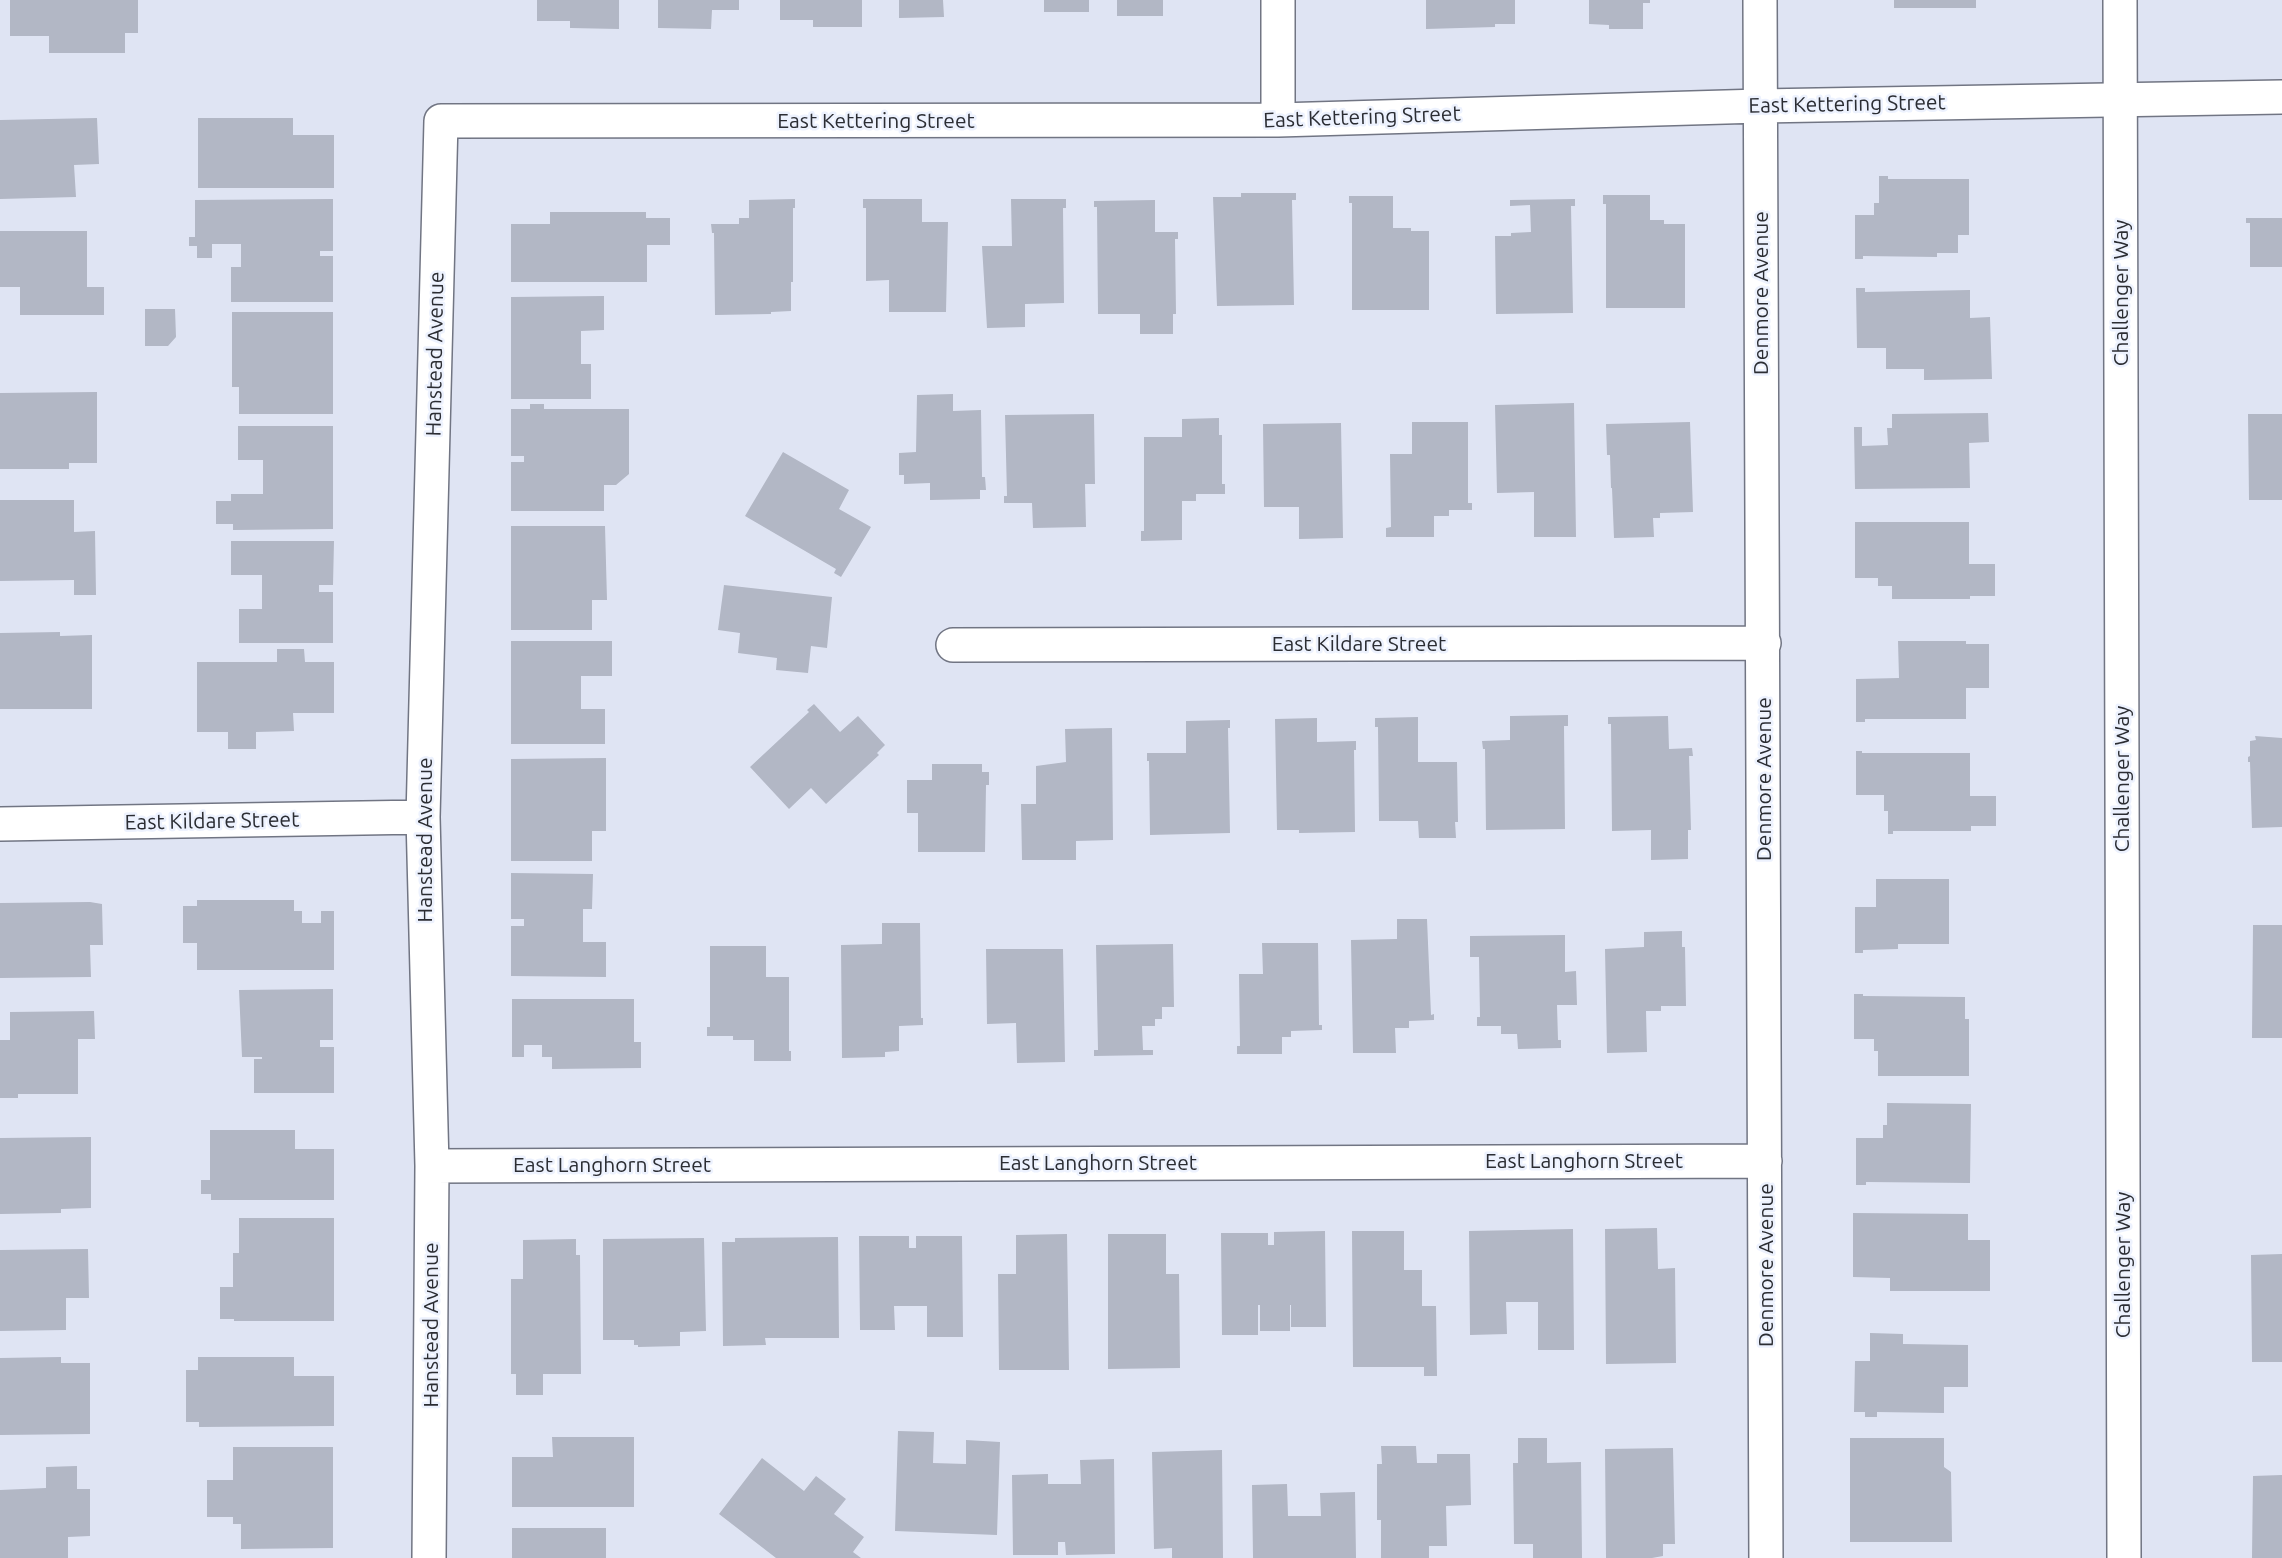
<!DOCTYPE html>
<style>
body{margin:0}
canvas{display:block;background:#dfe4f3}
</style>
<canvas width="2282" height="1558"></canvas>
<script>
const c = document.querySelector('canvas').getContext('2d');
c.lineJoin = 'round';
function fillPath(path, color) { c.fillStyle = color; c.fill(path, 'evenodd'); }
function trace(path, color, width, dash) { c.strokeStyle = color; c.lineWidth = width; c.lineCap = dash ? 'butt' : 'round'; c.setLineDash(dash || []); c.stroke(path); }
function drawText(font, color, halo, rows, align = 'center') {
  c.font = font + ' Ubuntu,sans-serif'; c.lineWidth = 5; c.setLineDash([]); c.textBaseline = 'middle'; c.strokeStyle = halo; c.fillStyle = color; for (const [text, x, y, turn = 0] of rows) {
    c.save(); c.translate(x, y); c.rotate((+turn || 0) * Math.PI / 180); c.textAlign = isNaN(turn) ? turn : align; if (halo) c.strokeText(text, 0, 0); c.fillText(text, 0, 0); c.restore();
  }
}
fillPath(new Path2D(`
 M10,0H138V33H125V53H49V36H10Z
 M537,0H619V29L570,28V21H537Z
 M658,0H739V10H712L711,29L658,28Z
 M780,0H862V27H813V20H780Z
 M899,0H943L944,17L899,18Z
 M1044,0H1089V12H1044Z
 M1117,0H1163V16H1117Z
 M1426,0H1515V24H1495V27L1426,29Z
 M1589,0H1650V3H1643V29H1609V25L1589,24Z
 M1894,0H1976V8H1894Z
 M97,118L99,164L74,165L76,197L0,199V120Z
 M198,118H293V135H334V188H198Z
 M1879,176H1888V179H1969V235H1958V253H1937V257L1863,256V259H1855V215H1874V203H1879Z
 M1241,193H1296V200H1292L1294,305L1217,306L1213,197H1241Z
 M1603,195H1650V220H1664V224H1685V308H1606V204H1603Z
 M1349,196H1393V228H1411V231H1429V310H1352V203H1349Z
 M333,199V251H320V256H333V302H231V267H241V244H212V258H197V246H189V237H195V200Z
 M795,199V208H793V282H791V311L771,312V314L715,315L714,233H712L711,224H739V218H749V200Z
 M863,199H922V222H948L946,312H889V280L866,281V208H863Z
 M1011,199H1066V208H1063L1064,303L1025,304V327L987,328L982,246H1012Z
 M1575,199V206H1571L1573,313L1496,314L1495,236H1511V233L1531,232L1530,205L1510,206V200Z
 M1155,200V232H1178V239H1175L1176,314H1173V334H1140V314H1098L1097,207H1094V201Z
 M550,212H646V218H670V245H647V282H511V224H550Z
 M2246,218H2282V267H2250V223H2246Z
 M0,231H87V287H104V315H20V287H0Z
 M1856,288H1865V292L1970,290V318L1990,317L1992,379L1924,380V369H1886V348H1857Z
 M604,296V330L581,331V364H591V399H511V297Z
 M145,309H175L176,337L168,346H145Z
 M232,312H333V414H239V387H232Z
 M97,392V463H69V469H0V393Z
 M953,394V411L981,410L982,477H985L986,490H980V499L930,500V483L904,484V475H899V453L916,452L917,395Z
 M1574,403L1576,537H1534V492L1497,493L1495,405Z
 M530,404H544V409H629V474L616,485H604V511H511V462H524V456H511V409H530Z
 M1988,413L1989,442L1969,443L1970,488L1855,489L1854,427H1862V446L1888,445L1887,428H1892V414Z
 M1094,414L1095,484H1085L1086,527L1033,528L1032,503H1004V496H1007L1005,415Z
 M2248,414H2282V500H2249Z
 M1219,418V435H1222V484H1225V494H1196V501H1182V540L1141,541V531H1144V437H1182V419Z
 M1412,422H1468V503H1472V510H1449V516H1434V537H1386V528L1391,527L1390,454H1412Z
 M1690,422L1693,512L1660,513V518H1653L1654,537L1614,538L1612,488H1611L1610,455H1607L1606,424Z
 M1341,423L1343,538L1299,539V507H1264L1263,424Z
 M238,426H333V529L233,530V524H216V501H231V494H263V460H238Z
 M783,452L849,490L839,509L871,527L841,577L834,573L836,569L745,516Z
 M0,500H74V532L95,531L96,595H74V580L0,581Z
 M1855,522H1969V564H1995V596H1970V599H1892V586H1878V578H1855Z
 M511,526H605L607,600H592V630H511Z
 M231,541H334L333,585H319V592H333V643H239V609H262V575H231Z
 M724,585L832,597L827,648L811,646L808,673L776,670L777,658L738,653L740,633L718,630Z
 M60,632V636L92,635V709H0V633Z
 M511,641H612V676H581V709H605V744H511Z
 M1898,641H1966V644H1989V688H1966V719H1865V722H1856V679L1899,678Z
 M277,649H304L305,662H334V713H293L294,731L256,732V749H228V732H197V662H277Z
 M814,704L840,732L858,716L885,745L877,753L879,755L826,804L811,788L789,809L750,767L809,712L807,710Z
 M1568,715V726H1564L1565,829L1486,830L1485,749H1483L1482,741L1510,740V716Z
 M1668,716L1669,749L1692,748L1693,756H1689L1691,830H1688V859L1651,860V830L1612,831L1611,724H1608V717Z
 M1418,717V762H1457L1458,822H1455L1456,838H1419L1418,821H1379L1378,727H1375V718Z
 M1317,718V742L1356,741V750H1354L1355,832L1299,833V830H1277L1275,719Z
 M1230,720V728H1228L1230,833L1150,835L1149,761H1147V753H1186V721Z
 M1112,728L1113,840L1076,841V860H1022L1021,804H1036V766L1066,762L1065,729Z
 M2255,736L2282,738V827L2252,828L2250,762H2248V757L2250,756V741L2256,740Z
 M1856,751H1862V753H1970V796H1996V826H1971V831H1893V834H1888V811H1884V795H1856Z
 M606,758V831H592V861H511V759Z
 M932,764H982V772H989V785H986L985,852H918V813H907V780H932Z
 M511,873L593,874L592,909H583V942H606V977L511,976V926H524V919H511Z
 M1876,879H1949V944H1898V949L1863,950V953H1855V907H1876Z
 M197,900H294V911H302V923H321V911H334V970H197V943H183V906H197Z
 M90,902L102,904L103,945H90L91,977L0,978V903Z
 M1397,919H1427L1431,1015L1434,1014V1020L1409,1021V1028H1395L1396,1053H1353L1351,940L1397,939Z
 M882,923H920L921,1018H923V1025L899,1026V1051L885,1052V1057L842,1058L841,945L882,944Z
 M2253,925H2282V1038H2252Z
 M1682,931V947H1685L1686,1006H1661V1011H1646L1647,1052L1607,1053L1605,949L1644,947V932Z
 M1565,935V972L1576,971L1577,1005H1557L1558,1040H1561V1048L1518,1049L1517,1034H1501V1026H1477V1017H1480L1479,957H1470V936Z
 M1262,943H1318L1319,1025H1322V1030L1291,1031V1037H1282V1054H1237V1046H1240L1239,974H1263Z
 M1173,944L1174,1007H1162V1019H1155V1026H1142L1143,1050H1153V1055L1094,1056V1050H1098L1096,945Z
 M710,946H766V977H789V1051H791V1061H754V1040H733V1036H707V1027H710Z
 M986,949H1063L1065,1062L1017,1063L1016,1023L987,1024Z
 M333,989V1040H320V1047H334V1093H254V1059H262V1057H242L239,990Z
 M1854,994H1863V996L1965,997V1019H1969V1076H1878V1051H1874V1039H1854Z
 M512,999H634V1042H641V1068L552,1069V1057H542V1045H524V1057H512Z
 M94,1011L95,1039H78V1094H18V1098H0V1040H10V1012Z
 M1887,1103L1971,1104L1970,1183L1866,1182V1185H1856V1138H1883V1125H1887Z
 M210,1130H295V1149H334V1200H211V1194H201V1180H210Z
 M91,1137V1208L61,1209V1213L0,1214V1138Z
 M1853,1213L1968,1214V1240H1990V1291H1890V1278L1853,1277Z
 M239,1218H334V1321H234V1319H220V1287H233V1253H239Z
 M1657,1228L1658,1269L1675,1268L1676,1363L1606,1364L1605,1229Z
 M1573,1229L1574,1350H1538V1302H1506L1507,1334L1470,1335L1469,1231Z
 M1325,1231L1326,1327H1291V1305H1290V1331H1260V1305H1258V1335H1222L1221,1233H1268V1245H1274V1232Z
 M1352,1231H1404V1270H1422V1306H1436L1437,1376H1424V1367H1353Z
 M1067,1234L1069,1370H999L998,1274H1016V1235Z
 M1108,1234H1166V1274H1179L1180,1368L1108,1369Z
 M859,1236H909V1248H916V1236H962L963,1337H927V1306H894L895,1330H860Z
 M838,1237L839,1338H765L766,1345L723,1346L722,1242H735V1238Z
 M704,1238L706,1331L680,1332V1346L638,1347V1345H634V1340H603V1239Z
 M576,1239V1255H580L581,1374H543V1395H516V1374H511V1279H523V1240Z
 M88,1249L89,1298H66V1330L0,1331V1250Z
 M2282,1254V1362H2252L2251,1255Z
 M1870,1333L1903,1334V1344L1968,1345V1387H1944V1413L1877,1412V1417H1865V1412H1854L1855,1361H1870Z
 M61,1357V1363H90V1434L0,1435V1358Z
 M198,1357H294V1376H334V1426L199,1427V1422H186V1370H198Z
 M898,1431L934,1432L933,1463L966,1464V1440L1000,1442L997,1535L895,1531Z
 M552,1437H634V1507H512V1457H553Z
 M1518,1438H1547V1463L1581,1462L1582,1558H1533V1544H1514L1513,1463H1518Z
 M1850,1438H1944V1467L1951,1472L1952,1542H1850Z
 M1381,1446H1416L1417,1463H1437V1454H1470L1471,1505L1446,1506L1447,1546H1429V1558H1381V1520H1377V1464H1382Z
 M233,1447H333V1548L241,1549V1524H233V1517H207V1480H233Z
 M1673,1448L1675,1544H1663V1556L1652,1558H1606L1605,1449Z
 M1222,1450L1223,1558H1172V1548L1154,1549L1152,1452Z
 M762,1458L804,1491L816,1476L846,1499L834,1514L864,1537L853,1552L861,1558H776L719,1514Z
 M1114,1459L1115,1554L1066,1555L1065,1542H1058V1555H1013L1012,1475L1048,1474V1484H1081L1080,1460Z
 M77,1466V1489H90V1536L68,1537V1558H0V1490L46,1488V1467Z
 M2282,1475V1558H2252L2253,1476Z
 M1287,1484L1288,1516H1321L1320,1493L1355,1492L1356,1558H1253L1252,1485Z
 M512,1528H606V1558H512Z`), '#b2b7c5');
const minor = new Path2D(`
 M1760,0L1766,1558
 M1278,120V0
 M953,645L1764,643
 M0,824L423,817
 M432,1166L1765,1161
 M429,1558L432,1166L423,817L441,121L1278,120L1760,106L2282,97`);
const major = new Path2D(`
 M2120,0L2124,1558`);
trace(minor, '#717583', 36);
trace(major, '#717583', 36);
trace(minor, '#fff', 33);
trace(major, '#fff', 33);
drawText('21px', '#2b2d33', '#edf2fe', [
 ["East Kettering Street",1847,104,-1],
 ["East Kettering Street",1362,117,-2],
 ["East Kettering Street",876,121],
 ["Denmore Avenue",1761,293,-90],
 ["Challenger Way",2121,293,-90],
 ["Hanstead Avenue",435,354,-89],
 ["East Kildare Street",1359,644],
 ["Denmore Avenue",1764,779,-90],
 ["Challenger Way",2122,779,-90],
 ["East Kildare Street",212,821,-1],
 ["Hanstead Avenue",425,840,-90],
 ["East Langhorn Street",1584,1161],
 ["East Langhorn Street",1098,1163],
 ["East Langhorn Street",612,1165],
 ["Denmore Avenue",1766,1265,-90],
 ["Challenger Way",2123,1265,-90],
 ["Hanstead Avenue",431,1325,-90]
]);
</script>
